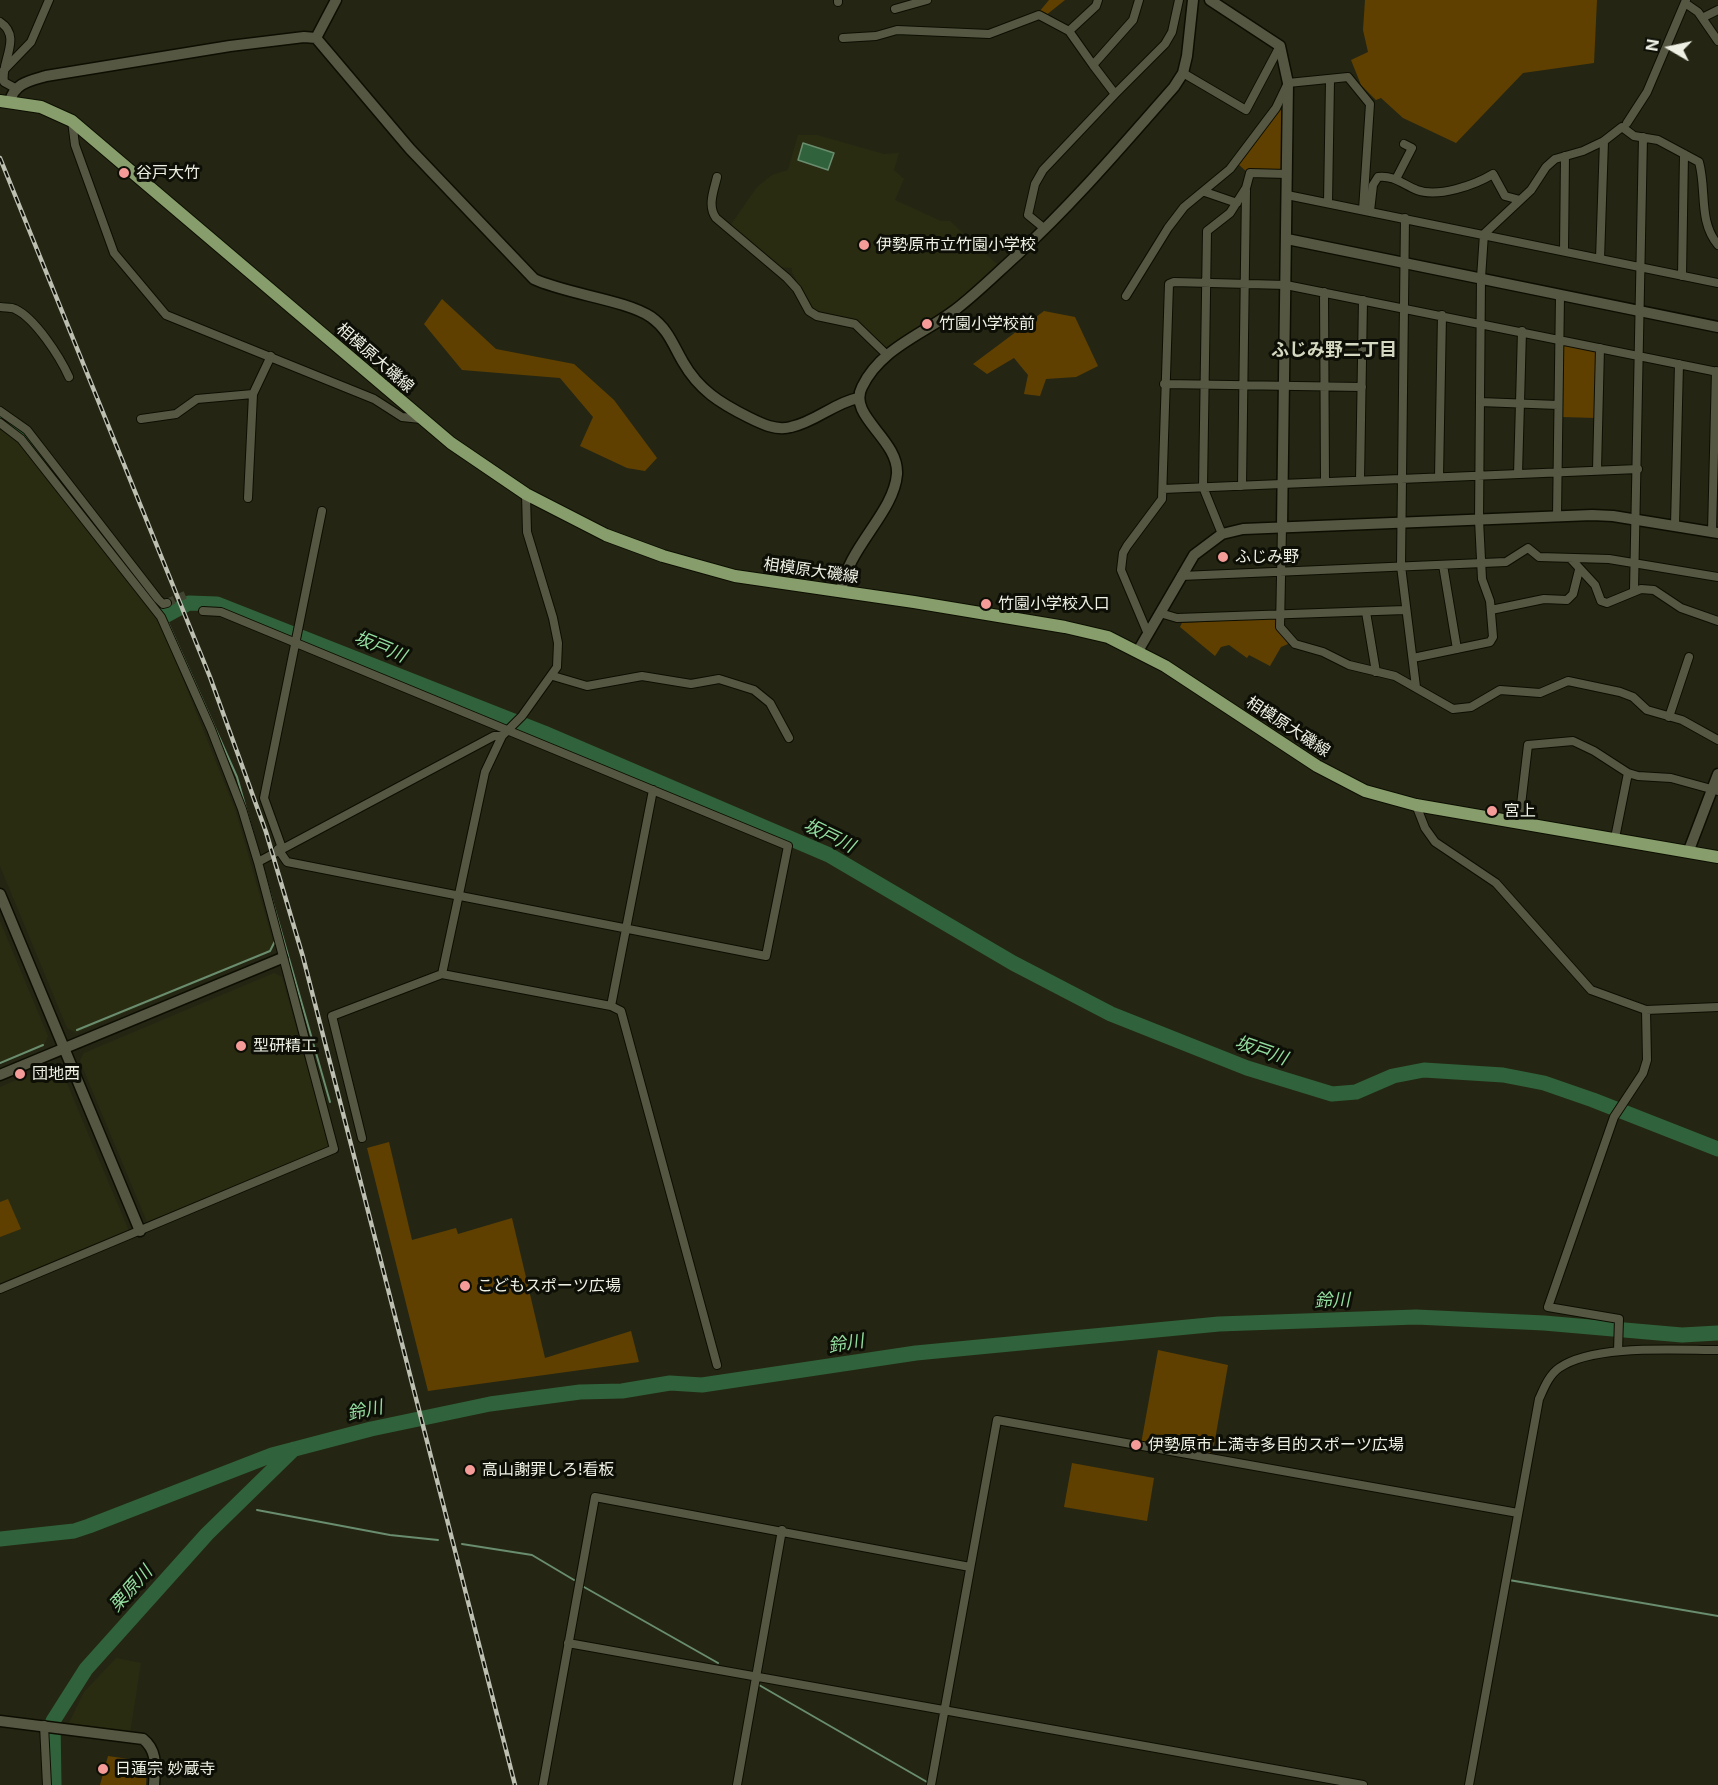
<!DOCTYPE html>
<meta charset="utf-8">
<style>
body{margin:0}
#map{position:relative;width:1718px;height:1785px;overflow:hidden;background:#242613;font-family:Inter,sans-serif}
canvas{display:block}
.north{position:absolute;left:1640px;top:18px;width:60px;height:60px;-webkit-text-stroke:4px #0d0e06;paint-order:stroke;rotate:279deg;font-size:16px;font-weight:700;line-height:24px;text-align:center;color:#eef0e4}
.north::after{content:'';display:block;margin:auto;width:21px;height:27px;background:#eef0e4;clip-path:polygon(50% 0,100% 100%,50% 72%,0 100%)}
</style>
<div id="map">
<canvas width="1718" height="1785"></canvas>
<div class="north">N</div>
</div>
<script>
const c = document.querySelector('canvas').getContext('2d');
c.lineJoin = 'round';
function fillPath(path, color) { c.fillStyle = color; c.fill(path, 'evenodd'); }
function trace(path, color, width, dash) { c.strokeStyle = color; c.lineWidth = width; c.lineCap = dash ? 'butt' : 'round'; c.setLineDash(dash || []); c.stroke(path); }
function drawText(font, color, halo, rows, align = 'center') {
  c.font = font + ' Inter,"Noto Sans JP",sans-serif'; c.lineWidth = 6; c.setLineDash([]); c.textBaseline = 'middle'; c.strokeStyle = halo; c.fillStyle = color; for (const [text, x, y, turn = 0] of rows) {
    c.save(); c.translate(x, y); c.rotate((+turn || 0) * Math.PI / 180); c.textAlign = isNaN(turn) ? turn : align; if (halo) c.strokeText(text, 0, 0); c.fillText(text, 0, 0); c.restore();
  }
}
fillPath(new Path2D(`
 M798,135H817L884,154L899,153L894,170L904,179L895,200L941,221H950L997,264L950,308L887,347L882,346L856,322L820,314L811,308L792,272V268L776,267L730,226L757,187L772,175L788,170Z
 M0,427L18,442L160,622L236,812L274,945L270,952L76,1033L67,1028L0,866Z
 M0,921L48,1036L44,1046L0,1064Z
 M274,973L282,977L329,1145L328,1148L147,1222L80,1061L84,1053Z
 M52,1065L61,1069L129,1231L0,1284V1087Z
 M116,1658L141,1663L130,1733L69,1723L84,1692Z`), '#2a2c12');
fillPath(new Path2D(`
 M1049,0H1065L1045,16L1039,12Z
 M1365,0H1597L1594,63L1523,73L1456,143L1403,118L1381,98L1376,100L1361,85L1351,60L1368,52L1363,30Z
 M1279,105L1285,110L1283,166L1280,172L1248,173L1238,164Z
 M442,299L496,349L574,364L614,400L657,458L645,471L627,468L580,446L593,417L560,378L462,370L424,324Z
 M1044,311L1075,317L1098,366L1076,377L1046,379L1040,396L1024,394L1028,375L1014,358L987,374L973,364Z
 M1564,344L1596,352V418L1562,417Z
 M1277,618L1288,644L1281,647L1270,666L1249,655L1247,658L1229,645L1221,647L1215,656L1180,627L1182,623Z
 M389,1142L412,1240L456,1228L458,1234L512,1218L545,1358L631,1331L639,1362L428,1391L367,1148Z
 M8,1199L21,1229L0,1237V1202Z
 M1158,1350L1228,1365L1212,1457L1141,1444Z
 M1072,1463L1154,1478L1147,1521L1064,1507Z
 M108,1756L143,1761V1765H147L146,1785H100Z`), '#604001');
const water = new Path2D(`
 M803,143L834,153L828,170L798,160Z`);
fillPath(water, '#30633b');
trace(water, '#698d6e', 1.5);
trace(new Path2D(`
 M165,616L237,777L330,1102
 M77,1030L270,951L276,939
 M0,1063L43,1045
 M257,1510L390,1535L438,1540
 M462,1544L532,1555L574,1580
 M1509,1580L1718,1616
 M584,1587L718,1663
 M759,1685L927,1782`), '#698d6e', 2);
trace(new Path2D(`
 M0,416L28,438L130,571
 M152,600L165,616L189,603L217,604L544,733L829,855L1013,963L1111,1014L1247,1068L1332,1094L1356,1092L1393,1076L1424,1070L1503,1075L1544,1083L1593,1100L1718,1149
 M0,1539L74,1531L89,1526L272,1455L371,1429L490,1404L580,1392L622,1391L670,1383L702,1385L916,1353L1219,1324L1416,1317L1544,1323L1682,1335L1718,1333
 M54,1785L53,1721L86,1669L207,1534L294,1449`), '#30633b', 15);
trace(new Path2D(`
 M167,603L187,594`), '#424432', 8, [8, 4]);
const street = new Path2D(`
 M1098,0L1096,6L1069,31L1093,65L1133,20L1139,0
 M838,2V0
 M1685,3L1698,12L1718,41
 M895,9L927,0
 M1702,18L1718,10
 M0,22C23,37 0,62 4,82L15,88
 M843,38L876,36L897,30L989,34L1039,15L1069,31
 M1093,65L1115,94L1165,44L1172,32L1179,0
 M4,70L31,42L49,0
 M1183,73L1246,110L1280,46
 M72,121L75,145L114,253L166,315L374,399L402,417L421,419
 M1627,123L1647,92L1686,0
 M717,177C714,190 707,206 716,218L787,278L797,289L809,311L817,316L855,324L886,354
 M1396,179L1412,148L1404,144
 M1205,192L1237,203
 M1287,195L1718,283
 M1328,203L1330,81
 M1370,211L1373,185L1378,177C1394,175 1404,185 1417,190C1438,198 1475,185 1493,174L1505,196L1520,200
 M1405,218L1401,566L1416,687
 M1045,229L1028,215L1035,184L1043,170L1115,94
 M1564,251L1565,156
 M1600,259L1604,141
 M1682,276L1684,154
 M1324,292L1325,482
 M1126,296L1168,228L1184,207L1230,169L1276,108L1288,83L1348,77L1370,104L1363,210
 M0,307C4,308 11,307 15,309C35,318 60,357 69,377
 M1164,384L1362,387
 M1480,402L1558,405
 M0,411L27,430L158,599L163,604L167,603
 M141,419L176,414L197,399L253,394
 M0,423L21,439L161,617L211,729L242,809L258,862
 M1597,470L1600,348
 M1518,474L1522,331
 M1439,477L1442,315
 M1360,480L1363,300
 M1242,486L1246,190
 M1163,489L1638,469
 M526,494L527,532L553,618L558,643L557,667L522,716L502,736L485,772L442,974L611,1006L621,1011L717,1365
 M248,498L253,394L271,356
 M1557,516L1560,295
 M1675,525L1679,364
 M1282,527L1280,627L1295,644L1323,652L1349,665L1395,676L1453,709L1471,707L1500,690L1540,693L1568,681L1620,692L1633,697L1647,710L1682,720L1718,740
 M1712,532L1716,371
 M1222,534L1203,487L1207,231L1230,213L1246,188L1250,173L1287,174
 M1571,559L1595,585L1601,601L1607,603L1641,589L1654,590L1681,608L1718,621
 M1443,565L1457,649
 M1181,576L1506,562L1528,548L1539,557L1609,559L1718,577
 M1634,590L1643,137
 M1491,610L1544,599L1567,600L1573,594L1579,570
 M203,611L221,612L788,846L766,956L287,862L278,849
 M1366,612L1376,672
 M1160,613L1177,618L1405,610
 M1148,634L1121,570L1123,553L1127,546L1162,499L1169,284L1174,282L1286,285L1718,372
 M1413,658L1490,642L1493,637L1490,601L1482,579L1479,520L1481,278L1484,234L1531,190L1546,167L1555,159L1583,151L1604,141L1622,127L1634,136L1658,140L1699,162C1707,191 1698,221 1718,245
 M553,676L587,686L642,676L691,684L719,679L754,690L770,703L789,738
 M1669,717L1689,657
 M1416,805L1425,828L1435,842L1496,883L1591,990L1646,1010L1718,1007
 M1519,822L1528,745L1573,741L1594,751L1628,773L1638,776L1671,778L1718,791
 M1615,838L1628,773
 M282,848L264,798L322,511
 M611,1006L653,790
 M362,1138L332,1016L442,974
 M0,1289L334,1149L258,862L494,736H502
 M1618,1351L1619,1319L1548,1307L1614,1117L1643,1073L1647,1060L1646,1010
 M568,1643L1363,1785
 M44,1725L47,1785
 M543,1785L595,1497L970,1567
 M737,1785L782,1530
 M931,1785L997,1420L1518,1513
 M1469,1785L1539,1399C1544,1388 1549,1375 1559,1368C1592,1344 1677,1350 1718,1350`);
const secondary = new Path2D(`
 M1210,0L1280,46L1288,83L1282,527
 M316,38L336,0
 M10,101C15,83 29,81 46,76L230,46L304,37L316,38L410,149L534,279C566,294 626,300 651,317C668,329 673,345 683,362C699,390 720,403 748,417C762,424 776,431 791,427C815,422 834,403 858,398
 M1287,239L1718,327
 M841,592C847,548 894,513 897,474C899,439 847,416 862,387C881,348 922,335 955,310C976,294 996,274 1016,256C1073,204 1123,145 1174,87L1183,73L1187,56L1193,0
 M1138,651L1194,555L1222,534L1243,529L1592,515L1613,516L1718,533
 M1689,850L1718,774
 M0,894L140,1231
 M0,1075L282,958
 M0,1721L143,1739C158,1751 155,1767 154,1785`);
const primary = new Path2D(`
 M0,101L41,107L72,121L451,443L526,494L606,535L663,556L735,576L914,602L1065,627L1108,637L1165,666L1317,766L1365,791L1416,805L1718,857`);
trace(street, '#0d0e01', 10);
trace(secondary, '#0d0e01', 13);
trace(primary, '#0d0e01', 14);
trace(street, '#555743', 8);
trace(secondary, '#555743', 10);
trace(primary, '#879d6c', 12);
const rail = new Path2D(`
 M0,158L210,677L266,832L303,957L515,1785`);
trace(rail, '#bdbfb1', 4.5);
trace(rail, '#0d0e06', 2, [7]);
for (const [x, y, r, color] of [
 [124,173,6,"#f59b98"],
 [864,245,6,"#f59b98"],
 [927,324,6,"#f59b98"],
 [1223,557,6,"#f59b98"],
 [986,604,6,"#f59b98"],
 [1492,811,6,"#f59b98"],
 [241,1046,6,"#f59b98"],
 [20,1074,6,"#f59b98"],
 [465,1286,6,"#f59b98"],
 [1136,1445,6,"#f59b98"],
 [470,1470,6,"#f59b98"],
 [103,1769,6,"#f59b98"]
]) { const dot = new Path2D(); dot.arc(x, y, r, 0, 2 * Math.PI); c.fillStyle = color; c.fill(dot); trace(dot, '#0d0e06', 2); }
drawText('16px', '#eef0e4', '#0d0e06', [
 ["谷戸大竹",136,173],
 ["伊勢原市立竹園小学校",876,245],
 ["竹園小学校前",939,324],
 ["ふじみ野",1235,557],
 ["竹園小学校入口",998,604],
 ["宮上",1504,811],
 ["型研精工",253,1046],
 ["団地西",32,1074],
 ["こどもスポーツ広場",477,1286],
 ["伊勢原市上満寺多目的スポーツ広場",1148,1445],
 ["高山謝罪しろ!看板",482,1470],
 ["日蓮宗 妙蔵寺",115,1769]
], 'left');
drawText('16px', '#eef0e4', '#0d0e06', [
 ["相模原大磯線",375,358,41],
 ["相模原大磯線",811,571,8],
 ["相模原大磯線",1288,727,33]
]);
drawText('bold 18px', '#d5d8c0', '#0d0e06', [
 ["ふじみ野二丁目",1334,351]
]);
drawText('italic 18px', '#92dd9f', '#0d0e06', [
 ["坂戸川",380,647,22],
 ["坂戸川",829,836,26],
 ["坂戸川",1261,1051,19],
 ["鈴川",1332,1301,-2],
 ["鈴川",846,1344,-9],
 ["鈴川",365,1411,-12],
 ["栗原川",131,1589,-48]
]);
</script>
